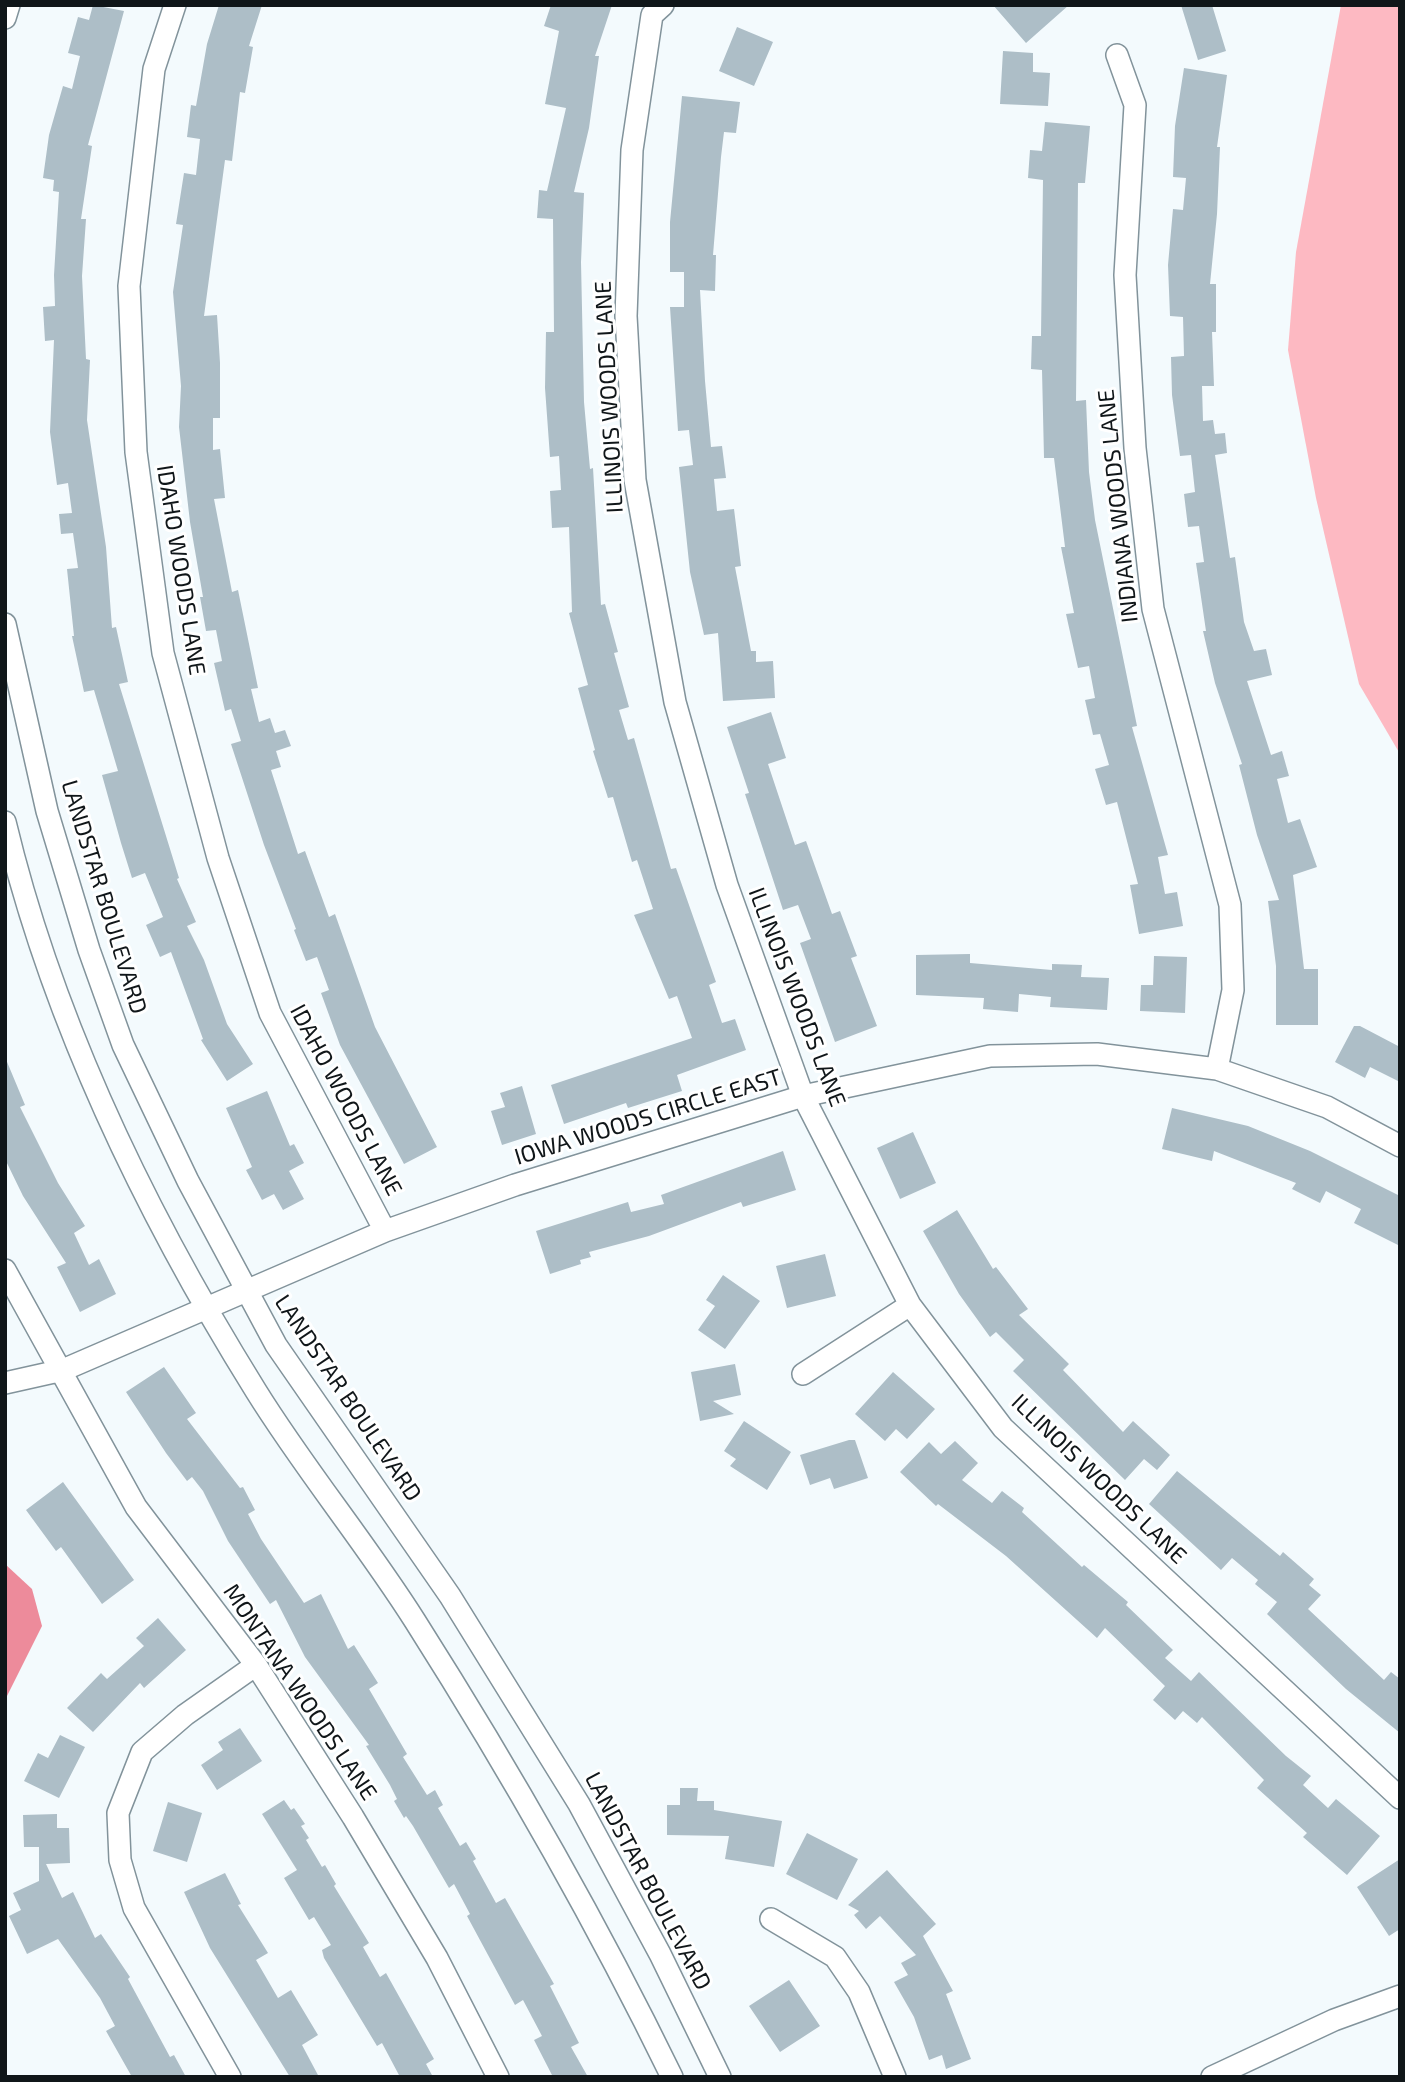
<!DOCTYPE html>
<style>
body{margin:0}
#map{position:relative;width:1405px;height:2082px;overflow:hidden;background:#f3fafd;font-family:"Exo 2",sans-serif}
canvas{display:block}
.frame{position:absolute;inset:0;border:7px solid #101619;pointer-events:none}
</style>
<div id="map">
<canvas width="1405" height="2082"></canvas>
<div class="frame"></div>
</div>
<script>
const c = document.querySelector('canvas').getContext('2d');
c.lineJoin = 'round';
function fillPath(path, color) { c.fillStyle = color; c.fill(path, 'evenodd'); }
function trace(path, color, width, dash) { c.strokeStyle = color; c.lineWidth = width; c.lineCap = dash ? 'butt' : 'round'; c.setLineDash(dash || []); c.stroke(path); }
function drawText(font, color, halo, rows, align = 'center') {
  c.font = font + ' "Exo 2",sans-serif'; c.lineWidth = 6; c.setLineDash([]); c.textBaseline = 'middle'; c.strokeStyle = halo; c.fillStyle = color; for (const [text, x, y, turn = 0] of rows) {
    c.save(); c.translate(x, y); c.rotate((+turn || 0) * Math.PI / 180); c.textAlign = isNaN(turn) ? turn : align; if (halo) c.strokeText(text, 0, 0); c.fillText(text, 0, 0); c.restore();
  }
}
fillPath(new Path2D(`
 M1341,5H1400V754L1359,684L1316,498L1288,350L1296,252Z`), '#fdb9c2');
fillPath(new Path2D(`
 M5,1564L32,1589L42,1626L5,1700Z`), '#ed8b9b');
fillPath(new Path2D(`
 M93,5L124,11L88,145L92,146L81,219H86L82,276L86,359L90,360L87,420L106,547L112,628L116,627L128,682L119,684L179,878L177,879L196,922L187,926L204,960L227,1024L253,1064L227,1081L201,1040L203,1039L171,952L160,957L146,925L163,917L145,873L132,878L121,843L102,775L118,771L94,690L84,692L72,636H74L67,569L78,568L73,533L61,534L59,514L72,513L68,483L57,485L50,432L54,340L45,341L43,307L55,306L54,275L59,192L53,191L54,180L43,178L49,135L63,86L72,89L80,56L68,53L78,17L89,20Z
 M219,5H262L249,46L253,47L245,93L240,92L232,161L225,160L204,316L217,315L220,363V418H213V450L220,449L225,498L214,499L232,592L238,590L258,688L251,689L259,722L270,718L275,733L285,730L291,746L276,751L281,767L271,770L298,854L305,851L329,917L335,914L375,1027L437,1147L404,1164L340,1045L321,993L329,990L317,957L306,961L294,930L296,929L264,845L231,744L241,741L231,709L225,711L214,663L222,661L216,630L206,631L200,597H203L190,522L179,427L181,386L173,292L183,225L176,224L184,173L196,175L200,139L187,137L191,105L196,106L207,44Z
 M551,5H612L595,56H599L589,128L574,192L584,193L581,262L584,402L590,469L593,468L601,605L605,604L618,652L614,653L629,707L619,710L628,740L634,738L671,869L676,868L716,982L709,985L722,1023L735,1019L746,1050L677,1075L682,1091L628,1108L626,1103L564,1124L551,1085L692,1038L677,996L669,999L634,915L653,909L637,860L632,862L613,797L608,798L593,751L595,750L578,688L588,685L569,613L572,612L569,527L552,528L550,491L561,490L559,456L550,457L545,388L546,332H554L553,219L537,218L539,190L547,191L566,108L545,104L559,31L544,26Z
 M993,5H1069L1026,43Z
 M1181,5H1212L1226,51L1198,60Z
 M737,27L773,42L754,86L719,71Z
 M1003,51L1033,53V72L1050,73L1048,106L1000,104Z
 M1184,68L1227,75L1217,147H1220L1217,214L1210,284H1216V332H1212L1214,386H1202L1203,421L1213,420L1215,434L1225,433L1227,453L1215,455L1230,558L1235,557L1244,622L1254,651L1266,649L1272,675L1247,681L1271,755L1282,751L1289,776L1277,779L1288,823L1300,819L1317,867L1293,875L1304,969H1318V1025H1276V966L1268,901L1279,900L1257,835L1239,765L1242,764L1215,683L1203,631H1206L1196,563L1204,562L1199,526L1188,527L1184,494L1195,492L1191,455L1180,456L1172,395L1171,357L1184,356L1183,317L1170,316L1168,265L1173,209L1183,210L1186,178L1173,177L1175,126Z
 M682,96L740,102L736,133L724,132L721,157L713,255H716L715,291L700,290L705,381L711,447L722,446L726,478L714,479L717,511L734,509L741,566L735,567L751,651H756V662L773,661L775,698L723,701L718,633L704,635L690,572L679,467L693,465L689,430L678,431L670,307H684V272H670V222Z
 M1045,122L1090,126L1085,183H1078L1076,401L1086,400L1089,472L1095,520L1137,726L1132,727L1168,855L1158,857L1165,894L1177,892L1183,926L1139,934L1130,885L1138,884L1117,802L1106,805L1095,769L1109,765L1100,734L1093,735L1085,700L1095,698L1089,666L1078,668L1066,614L1074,613L1061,547H1065L1054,458H1044L1042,370L1031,369L1032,336H1041L1043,180L1028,178L1030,150L1042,151Z
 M771,712L786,758L768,764L795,845L806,841L832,914L840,911L857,956L851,958L877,1026L835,1042L800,943L811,939L798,905L783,910L745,794L749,793L727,727Z
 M970,954V963L1052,970V964L1082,965L1081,977L1109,978L1107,1010L1050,1007L1051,997L1019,994L1018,1012L983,1009L984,998L916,995V955Z
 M1154,956L1187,957L1185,1013L1140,1011L1141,985H1153Z
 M1354,1026H1360L1400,1047V1082L1370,1067L1365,1078L1335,1062Z
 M5,1057L25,1105L20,1107L58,1183L85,1226L74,1233L89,1265L99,1259L116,1294L80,1312L57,1267L66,1263L23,1196L5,1159Z
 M522,1086L536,1134L502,1145L491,1111L505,1107L500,1093Z
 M267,1091L290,1146L294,1144L304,1163L289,1171L304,1199L283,1210L274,1194L262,1200L246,1170L252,1167L226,1108Z
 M1172,1108L1248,1126L1310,1151L1400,1196V1246L1354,1223L1361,1209L1326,1191L1320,1203L1292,1189L1296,1183L1214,1151L1212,1161L1162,1149Z
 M913,1132L936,1183L900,1199L877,1148Z
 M783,1151L796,1190L743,1207L741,1202L649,1236L589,1252L591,1257L580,1260L581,1264L550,1274L536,1231L628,1202L631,1212L664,1204L661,1195Z
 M957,1210L993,1269L996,1267L1028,1309L1019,1315L1069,1364L1063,1370L1123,1432L1133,1421L1170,1455L1157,1470L1144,1459L1125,1480L1013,1371L1024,1360L996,1332L990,1337L959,1294L923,1231Z
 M825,1254L836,1296L787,1308L776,1266Z
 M723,1275L760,1301L725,1349L698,1330L715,1306L706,1300Z
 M735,1364L741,1395L713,1401L734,1414L700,1421L691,1372Z
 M164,1367L196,1413L187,1419L240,1488L243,1487L255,1510L248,1514L261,1539L304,1603L321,1594L348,1649L354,1645L378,1683L369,1689L407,1754L403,1757L427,1795L435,1790L443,1805L438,1808L460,1846L466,1842L476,1859L473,1861L496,1903L505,1898L554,1984L550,1986L579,2043L571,2047L588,2077H553L534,2040L542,2036L523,2000L515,2005L467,1916L470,1914L454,1884L449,1888L413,1826L406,1816L404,1818L394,1801L397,1799L390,1785L366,1746L369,1745L305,1657L276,1600L270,1604L228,1541L203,1491L192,1477L187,1481L166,1453L126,1392Z
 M893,1372L935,1409L907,1439L896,1429L885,1441L855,1414Z
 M744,1421L791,1452L767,1490L730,1466L736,1459L724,1451Z
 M849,1440H855L868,1478L834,1489L830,1478L810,1485L800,1455Z
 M955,1441L978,1463L962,1480L992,1503L1002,1491L1024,1508L1022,1512L1082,1567L1084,1565L1128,1602L1126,1605L1173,1650L1165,1658L1191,1681L1199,1672L1286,1756L1311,1776L1303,1785L1328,1808L1336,1799L1380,1836L1347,1875L1303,1837L1307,1833L1257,1788L1264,1780L1202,1717L1197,1723L1183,1711L1175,1720L1153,1700L1165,1686L1105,1628L1097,1638L1006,1556L938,1504L936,1506L900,1472L929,1442L941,1454Z
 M1177,1471L1280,1556L1283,1552L1314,1579L1309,1585L1321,1595L1308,1609L1384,1680L1391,1672L1400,1679V1733L1346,1689L1267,1614L1277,1602L1255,1584L1258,1580L1232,1558L1221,1570L1149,1504Z
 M63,1482L134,1580L102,1604L61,1547L56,1551L26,1510Z
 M158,1618L186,1650L144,1688L140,1683L93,1732L67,1708L101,1673L107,1679L144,1646L136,1638Z
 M240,1728L262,1761L217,1790L201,1765L223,1750L218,1742Z
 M60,1735L85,1747L59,1798L24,1781L38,1753L48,1758Z
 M680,1788H698L697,1801H714V1810L782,1821L774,1867L725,1859L729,1836L667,1835V1805H680Z
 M284,1800L291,1810L294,1808L305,1824L301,1826L309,1838L306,1840L322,1867L325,1865L336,1884L334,1886L369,1943L363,1947L380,1977L386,1973L434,2059L426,2064L433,2077H400L382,2043L377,2046L324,1958L322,1950L331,1945L314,1917L309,1920L284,1878L297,1870L262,1814Z
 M168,1802L202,1813L187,1862L153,1851Z
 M57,1814V1828H69L70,1863L46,1864L62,1898L73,1892L95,1938L101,1934L130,1977L128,1979L170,2057L174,2055L186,2077H132L106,2031L115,2026L100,1998L58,1939L27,1954L9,1916L21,1910L13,1893L39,1881V1847H24L23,1815Z
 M807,1833L858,1859L837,1900L786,1874Z
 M1400,1859V1929L1389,1936L1357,1887Z
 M887,1870L936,1924L923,1936L953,1991L946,1994L971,2059L946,2069L942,2055L929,2060L914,2017L894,1982L908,1975L901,1963L916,1955L880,1916L866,1929L854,1915L859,1911L848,1905Z
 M225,1873L241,1904L238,1905L268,1953L256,1960L278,1998L291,1990L318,2035L302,2045L319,2077H290L210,1948L184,1892Z
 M789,1980L820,2026L780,2052L749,2006Z`), '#adbec7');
const minor = new Path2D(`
 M175,5L154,69L129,286L136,452L163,653L218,858L270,1013L385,1231
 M663,5L652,15L632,150L626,316L635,480L675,702L727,885L803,1096L910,1305L1003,1428L1400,1798
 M5,18L9,5
 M1117,55L1135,105L1125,275L1135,448L1153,609L1230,905L1233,990L1217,1069
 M5,624L47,811L89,950L123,1045L188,1181L276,1345L450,1596L579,1804L660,1954L720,2077
 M5,822C53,1023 147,1216 256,1391C305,1470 365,1542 415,1621C509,1769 595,1919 672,2077
 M5,1270L136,1507L256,1665L353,1817L437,1958L498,2077
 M803,1374L910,1305
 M5,1383L63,1370L385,1231L515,1185L803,1096L990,1056L1097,1054L1217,1069L1327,1107L1400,1146
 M771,1919L835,1957L859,1992L895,2077
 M230,2077L134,1908L120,1860L118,1813L142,1752L185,1715L256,1665
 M1212,2077L1334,2020L1400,1996`);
trace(minor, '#82939b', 24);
trace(minor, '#fff', 21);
drawText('23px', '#101619', '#fff', [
 ["ILLINOIS WOODS LANE",609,397,-93],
 ["INDIANA WOODS LANE",1118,506,-96],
 ["IDAHO WOODS LANE",181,570,81],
 ["LANDSTAR BOULEVARD",104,897,73],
 ["ILLINOIS WOODS LANE",797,997,69],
 ["IDAHO WOODS LANE",346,1100,62],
 ["IOWA WOODS CIRCLE EAST",648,1117,-17],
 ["LANDSTAR BOULEVARD",348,1398,56],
 ["ILLINOIS WOODS LANE",1099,1479,44],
 ["MONTANA WOODS LANE",300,1692,56],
 ["LANDSTAR BOULEVARD",648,1881,62]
]);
</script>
